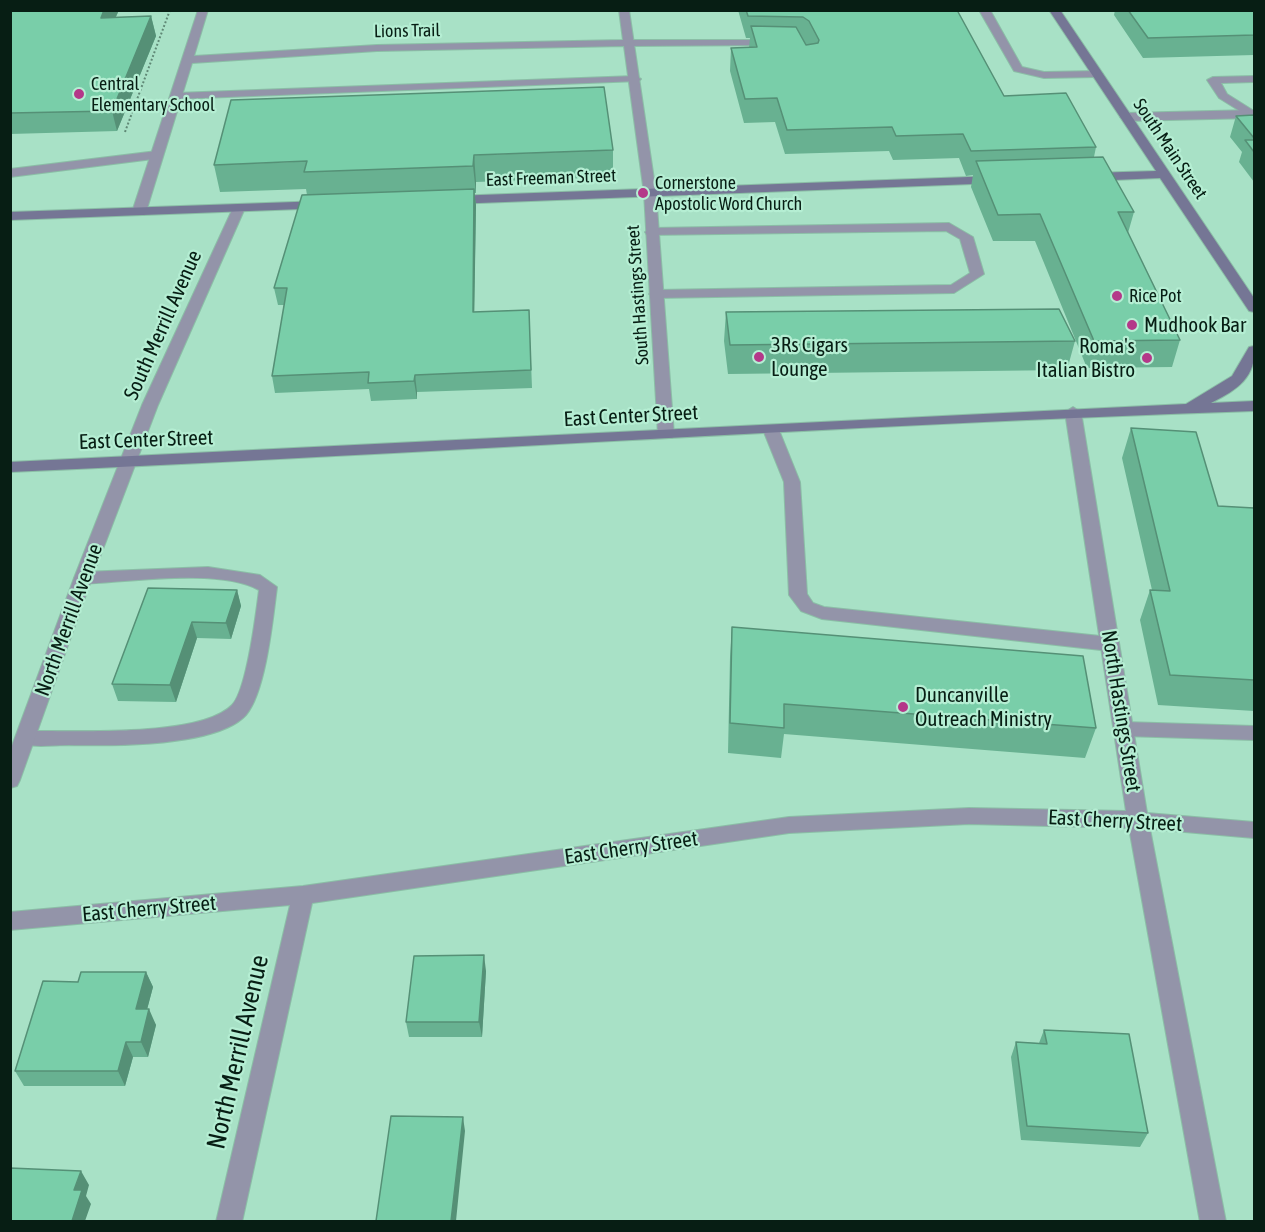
<!DOCTYPE html>
<style>
body{margin:0}
#map{position:relative;width:1265px;height:1232px;overflow:hidden;background:#a8e1c6;font-family:"Asap Condensed",sans-serif}
canvas{display:block}
.frame{position:absolute;inset:0;border:12px solid #071e14;pointer-events:none}
</style>
<div id="map">
<canvas width="1265" height="1232"></canvas>
<div class="frame"></div>
</div>
<script>
const c = document.querySelector('canvas').getContext('2d');
c.lineJoin = 'round';
function trace(path, color, width, dash) { c.strokeStyle = color; c.lineWidth = width; c.lineCap = dash ? 'butt' : 'round'; c.setLineDash(dash || []); c.stroke(path); }
function fillPath(path, color) { c.fillStyle = color; c.fill(path, 'evenodd'); }
function drawText(font, color, halo, rows, align = 'center') {
  c.font = font + ' "Asap Condensed",sans-serif'; c.lineWidth = 4.5; c.setLineDash([]); c.textBaseline = 'middle'; c.strokeStyle = halo; c.fillStyle = color; for (const [text, x, y, turn = 0] of rows) {
    c.save(); c.translate(x, y); c.rotate((+turn || 0) * Math.PI / 180); c.textAlign = isNaN(turn) ? turn : align; if (halo) c.strokeText(text, 0, 0); c.fillText(text, 0, 0); c.restore();
  }
}
const lane = new Path2D(`
 M979,10H990L1022,67L1044,72L1097,71L1103,74L1097,77L1044,78L1014,71Z
 M774,40L779,43L778,45L629,46L624,43L629,40Z
 M635,76L641,79L639,81L176,99L170,96L176,93Z
 M1254,76V82L1221,83L1227,94L1254,111V117L1251,118L1219,98L1207,80L1213,77Z
 M157,151L163,155L161,158L10,177V169Z
 M949,223L973,237L984,274L954,293L656,298L649,294L656,290L951,285L970,273L960,239L946,231L647,235L645,232L652,228Z
 M771,425L779,430L800,482L807,594L813,603L824,607L1110,637L1116,639L1119,644L1116,649L1110,651L822,619L801,611L789,595L784,482L763,430Z
 M208,567L260,575L277,587C273,618 266,692 246,715C217,747 111,746 69,745C53,745 34,748 19,743L16,738L19,733L26,731C72,730 200,738 232,705C247,690 256,613 259,590C219,568 129,582 83,584L74,578L83,572Z
 M1124,722L1254,726V740L1124,736L1117,734L1114,729L1117,724Z`);
const street = new Path2D(`
 M198,10H208L194,56L377,45L623,40L619,10H629L656,193L674,435L672,438H660L658,435L644,193L624,46L377,51L192,63L146,212L144,215H134L132,212Z
 M1254,110V118L1126,121L1120,117L1126,113Z
 M239,204L245,208L158,405L92,578L20,780L17,786L10,788V751L74,578L142,405L233,208Z
 M1073,407L1081,412L1147,813L1254,822V838L1150,829L1226,1222H1200L1129,828L969,824L789,833L312,903L242,1222H216L290,905L10,930V912L303,886L789,817L969,808L1126,811L1065,412Z`);
const secondary = new Path2D(`
 M1049,10H1060L1254,298V312L1249,311L1160,178L1091,181L1085,177L1091,173L1156,171Z
 M995,176L1001,180L999,183L453,204L447,200L453,196Z
 M323,201L328,202V208L10,220V212Z
 M1254,346C1257,377 1237,390 1211,403L1254,401V411C839,425 425,454 10,472V462L1186,404L1232,376L1249,347Z`);
trace(lane, '#8bbea6', 2);
trace(street, '#8bbea6', 2);
trace(secondary, '#8bbea6', 2);
trace(new Path2D(`
 M125,132L170,10`), '#5f8875', 2, [2, 2]);
fillPath(lane, '#9394a9');
fillPath(street, '#9394a9');
fillPath(secondary, '#757695');
fillPath(new Path2D(`
 M10,10H119L116,17L151,16L156,36L117,131L10,134Z
 M738,10H957L1004,96L1096,147L1094,157L1134,212L1128,233L1180,340L1172,367L1087,368L1035,241H993L971,187L973,175L966,176L959,158L893,160L889,151L785,154L775,122L744,123L730,71L731,48H749L750,38H746Z
 M1115,10H1254V55L1143,58L1114,15Z
 M1254,115V182L1239,162L1242,152L1230,137L1236,116Z
 M613,150V177L476,182V193H474L476,205L474,312L529,310L532,388L417,392V399L371,401L369,389L275,393L272,376L284,305H278L274,288L307,195L306,189L220,192L214,165Z
 M726,312L1075,341L1067,370L728,374L724,341Z
 M1131,428L1218,506L1254,508V711L1158,705L1140,620L1150,590H1152L1122,458Z
 M148,588L237,590L241,606L231,639L197,638L176,702L118,701L112,684Z
 M732,627L1096,728L1085,758L784,734L781,758L728,753L730,657Z
 M486,971L482,1037H409L406,1022Z
 M146,972L153,987L147,1009L156,1025L148,1057H133L125,1086H24L15,1071L78,982Z
 M1044,1030L1148,1133L1140,1147L1021,1140L1011,1057L1016,1042L1039,1043Z`), '#68b191');
fillPath(new Path2D(`
 M104,10H119L106,37L101,18Z
 M151,16L156,36L117,131L112,111Z
 M474,155L476,182V193L473,166Z
 M474,189L476,205L474,330L473,312Z
 M415,375L417,392V399L414,381Z
 M237,590L241,606L231,639L226,623Z
 M192,622L197,638L176,702L170,685Z
 M484,955L486,971L482,1037L479,1022Z
 M146,972L153,987L143,1025L136,1009Z
 M149,1009L156,1025L148,1057L141,1042Z
 M126,1042L133,1057L125,1086L118,1071Z
 M463,1117L465,1131L456,1221H451Z
 M81,1171L89,1185L86,1196L91,1204L85,1221H72L74,1190Z`), '#559076');
const building = new Path2D(`
 M10,10H104L101,18L151,16L112,111L10,113Z
 M746,10H957L1004,96L1066,93L1096,147L971,151L963,134L896,136L892,127L787,130L777,98L745,99L731,48L757,47L751,26L796,27L806,45L818,43L819,40L809,21L803,17L748,16Z
 M1128,10H1254V35L1148,38Z
 M604,87L613,150L474,155L473,166L304,172L307,161L214,165L231,100Z
 M1254,115V138L1236,116Z
 M1245,140H1254V152Z
 M1103,157L1134,212H1118L1180,340L1094,341L1040,214L998,215L976,161Z
 M474,189L473,312L529,310L531,370L415,375L414,381L368,383L369,372L272,376L287,288H274L302,195Z
 M1059,309L1075,341L730,345L726,312Z
 M1131,428L1196,432L1218,506L1254,508V680L1170,675L1150,590L1170,591Z
 M148,588L237,590L226,623L192,622L170,685L112,684Z
 M732,627L1083,656L1096,728L784,704V728L730,723Z
 M484,955L479,1022H406L414,956Z
 M81,972H146L136,1009H149L141,1042H126L118,1071H15L43,981L78,982Z
 M1044,1030L1129,1034L1148,1133L1027,1126L1016,1042L1047,1044Z
 M391,1116L463,1117L451,1221H376Z
 M10,1168L81,1171L74,1190H82L72,1221H10Z`);
fillPath(building, '#79cea9');
trace(building, '#559076', 1.5);
for (const [x, y, r, color] of [
 [79,94,6,"#b43889"],
 [643,193,6,"#b43889"],
 [1117,296,6,"#b43889"],
 [1132,325,6,"#b43889"],
 [759,357,6,"#b43889"],
 [1147,358,6,"#b43889"],
 [903,707,6,"#b43889"]
]) { const dot = new Path2D(); dot.arc(x, y, r, 0, 2 * Math.PI); c.fillStyle = color; c.fill(dot); trace(dot, '#b5eed3', 2); }
drawText('18px', '#071e14', '#b5eed3', [
 ["Lions Trail",407,31,-1],
 ["South Main Street",1170,149,56],
 ["East Freeman Street",551,178,-2],
 ["South Hastings Street",638,295,-94]
]);
drawText('18px', '#071e14', '#b5eed3', [
 ["Central",91,84],
 ["Elementary School",91,105],
 ["Cornerstone",655,183],
 ["Apostolic Word Church",655,204],
 ["Rice Pot",1129,296]
], 'left');
drawText('21px', '#071e14', '#b5eed3', [
 ["South Merrill Avenue",163,325,-66],
 ["East Center Street",631,416,-3],
 ["East Center Street",146,440,-2],
 ["North Merrill Avenue",69,620,-70],
 ["North Hastings Street",1121,711,81],
 ["East Cherry Street",1115,821,3],
 ["East Cherry Street",631,848,-8],
 ["East Cherry Street",149,909,-5]
]);
drawText('21px', '#071e14', '#b5eed3', [
 ["Mudhook Bar",1144,325],
 ["3Rs Cigars",771,345],
 ["Lounge",771,369],
 ["Roma's",1135,346,"right"],
 ["Italian Bistro",1135,370,"right"],
 ["Duncanville",915,695],
 ["Outreach Ministry",915,719]
], 'left');
drawText('26px', '#071e14', '#b5eed3', [
 ["North Merrill Avenue",238,1052,-77]
]);
</script>
